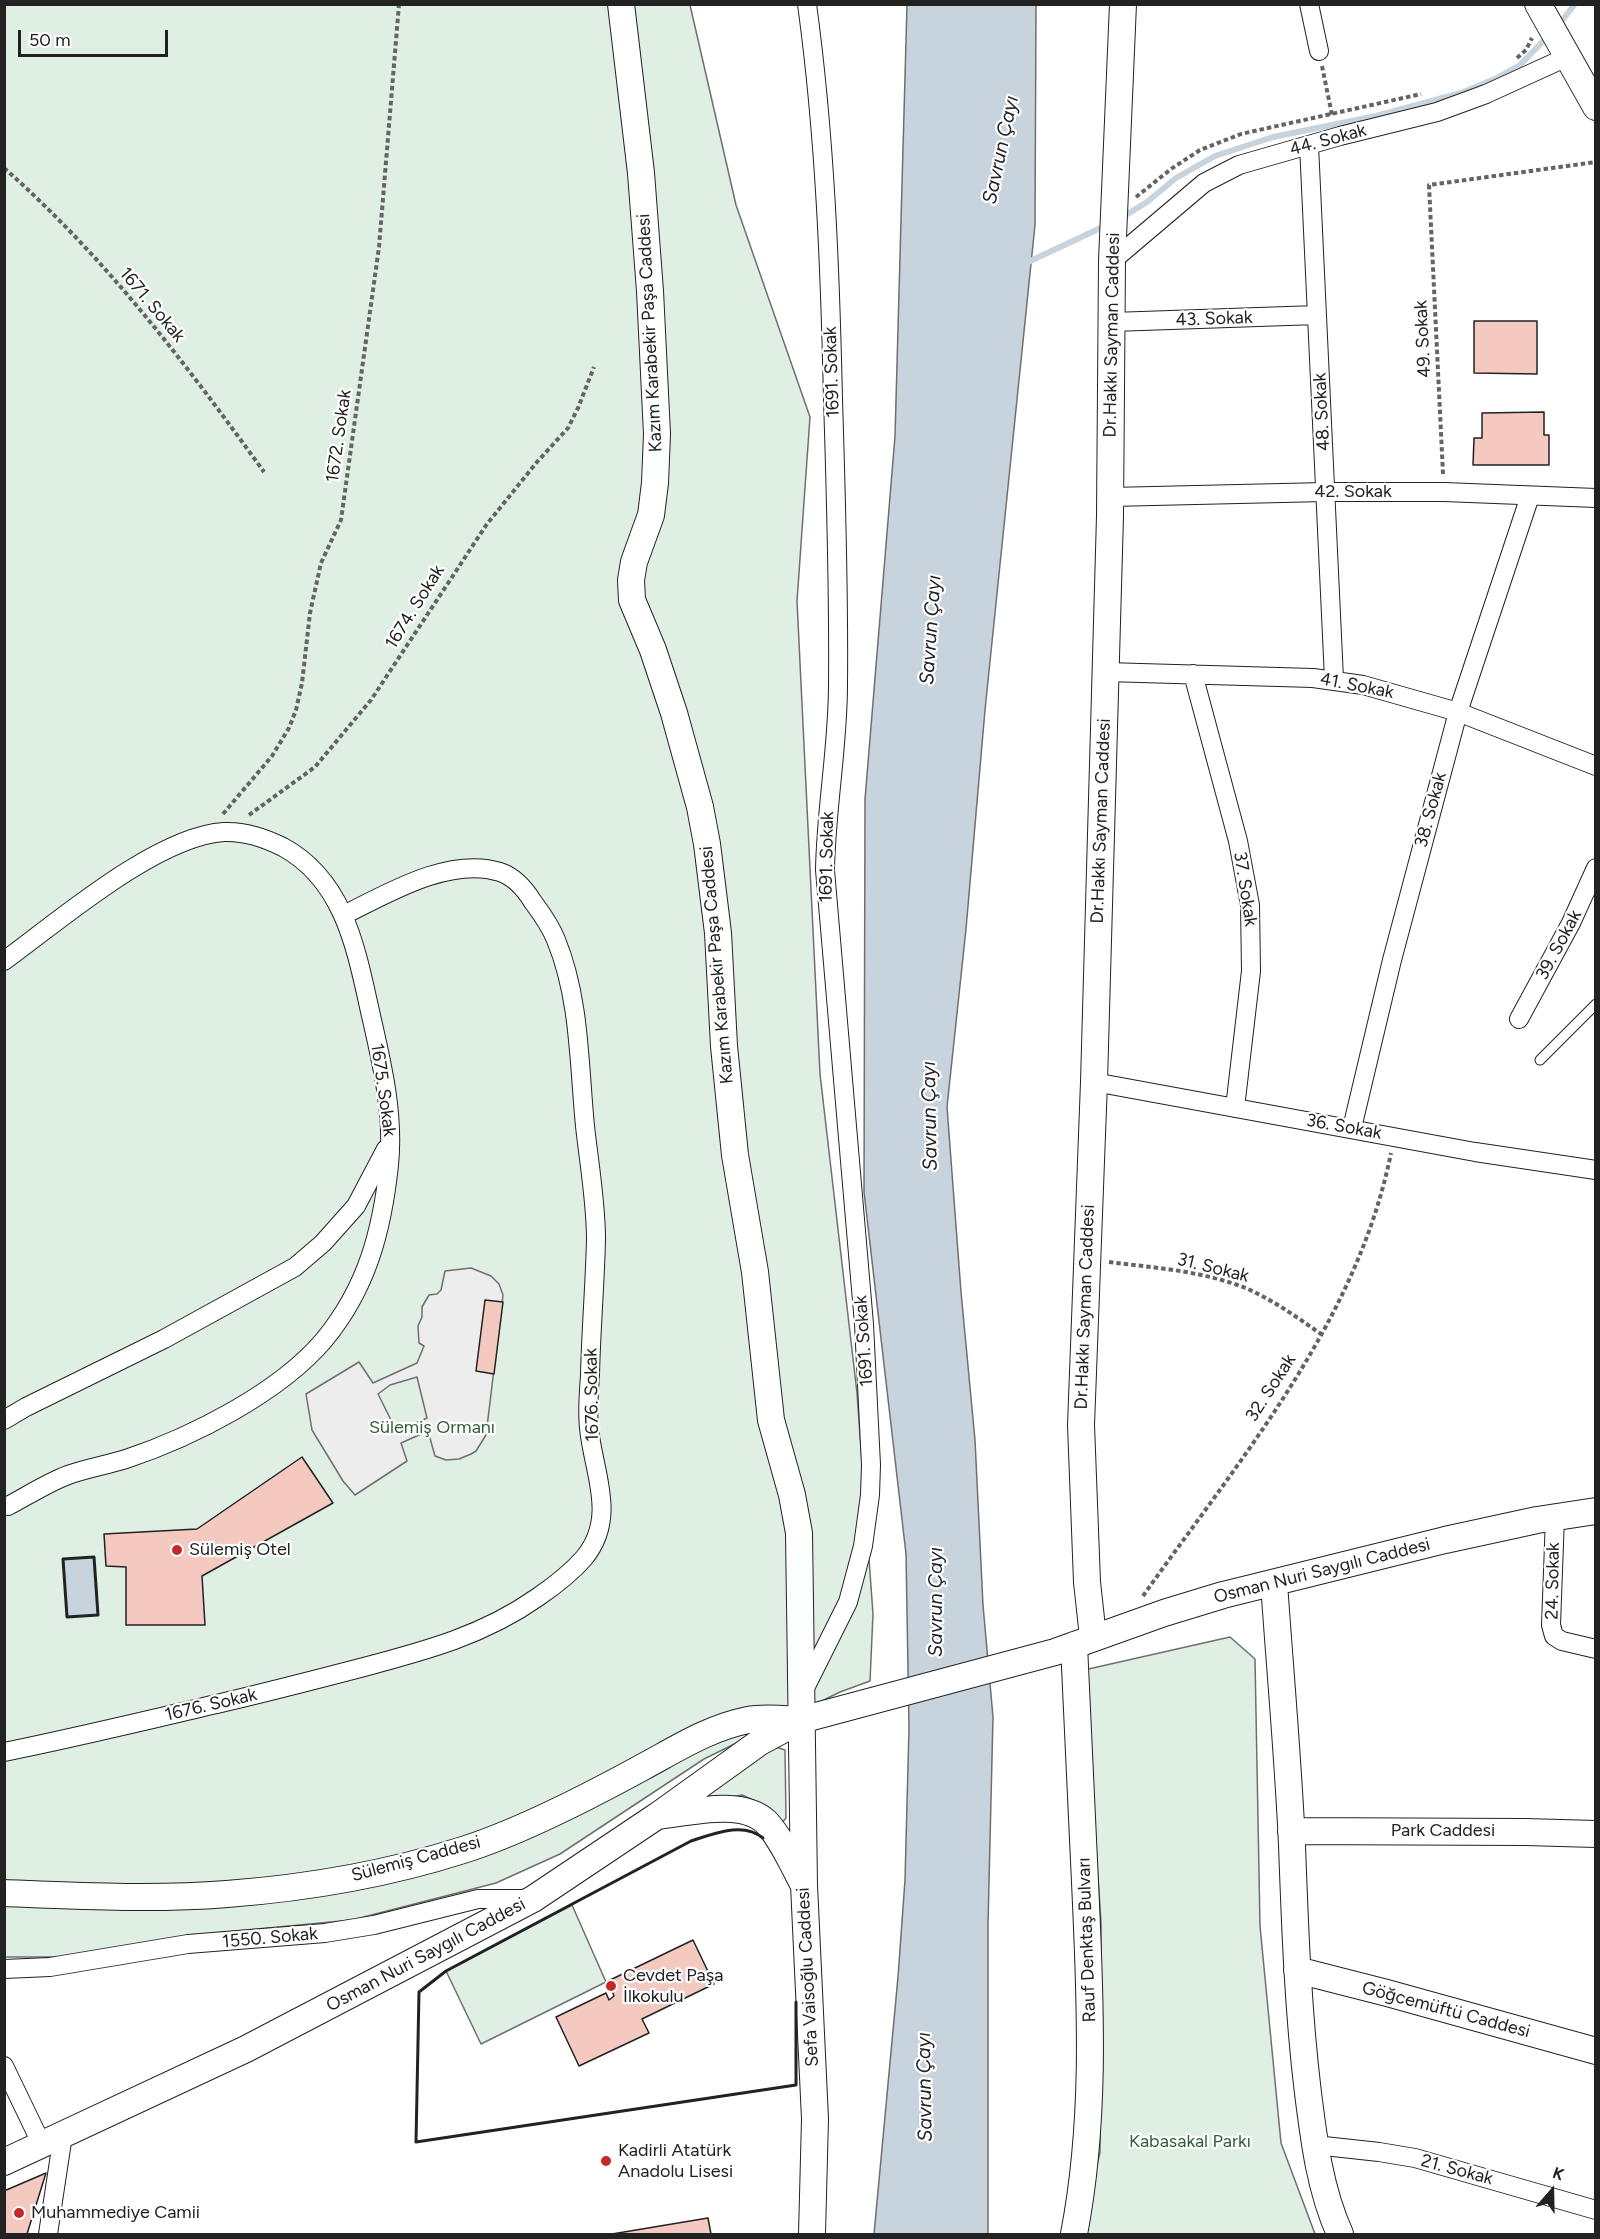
<!DOCTYPE html>
<meta charset="utf-8">
<style>
body{margin:0}
#map{position:relative;width:1600px;height:2239px;overflow:hidden;background:#fff;font-family:Figtree,sans-serif}
canvas{display:block}
.frame{position:absolute;inset:0;border:6px solid #222;pointer-events:none}
.north{position:absolute;left:1522px;top:2161px;width:60px;height:60px;-webkit-text-stroke:4px #fff;paint-order:stroke;rotate:20deg;font-size:16px;font-weight:700;line-height:24px;text-align:center;color:#222}
.north::after{content:'';display:block;margin:auto;width:21px;height:27px;background:#222;clip-path:polygon(50% 0,100% 100%,50% 72%,0 100%)}
.scale{position:absolute;left:18px;top:30px;width:150px;height:27px;box-sizing:border-box;border:3px solid #222;border-top:0;padding-left:8px;font-size:18px;line-height:21px;white-space:nowrap;color:#222;-webkit-text-stroke:4px #fff;paint-order:stroke}
</style>
<div id="map">
<canvas width="1600" height="2239"></canvas>
<div class="frame"></div>
<div class="north">K</div>
<div class="scale">50 m</div>
</div>
<script>
const c = document.querySelector('canvas').getContext('2d');
c.lineJoin = 'round';
function fillPath(path, color) { c.fillStyle = color; c.fill(path, 'evenodd'); }
function trace(path, color, width, dash) { c.strokeStyle = color; c.lineWidth = width; c.lineCap = dash ? 'butt' : 'round'; c.setLineDash(dash || []); c.stroke(path); }
function drawText(font, color, halo, rows, align = 'center') {
  c.font = font + ' Figtree,sans-serif'; c.lineWidth = 4.5; c.setLineDash([]); c.textBaseline = 'middle'; c.strokeStyle = halo; c.fillStyle = color; for (const [text, x, y, turn = 0] of rows) {
    c.save(); c.translate(x, y); c.rotate((+turn || 0) * Math.PI / 180); c.textAlign = isNaN(turn) ? turn : align; if (halo) c.strokeText(text, 0, 0); c.fillText(text, 0, 0); c.restore();
  }
}
const green = new Path2D(`
 M4,5H690L736,205L810,417L797,601L820,1074L857,1393L873,1614L870,1681L840,1692L704,1759L560,1854L496,1883L352,1920L215,1933L79,1957H4Z
 M1230,1637L1255,1659L1260,1926L1281,2143L1315,2234H1081L1100,2152L1101,1922L1084,1670Z
 M776,1747L785,1750L786,1818L781,1824L759,1803L742,1795L695,1804L762,1755Z
 M572,1905L606,1982L481,2044L446,1971Z`);
fillPath(green, '#e0efe3');
trace(green, '#6f6f6f', 1.5);
const parking = new Path2D(`
 M471,1268L491,1276L499,1284L503,1295L486,1435L476,1451L471,1454L459,1459L446,1460L435,1456L428,1431L401,1443L407,1461L355,1495L343,1481L312,1430L306,1394L359,1362L373,1383L417,1363L424,1346L419,1343L418,1326L422,1317V1307L429,1295L437,1294L441,1290L445,1271ZM417,1377L427,1418L397,1432L378,1394L390,1385Z`);
fillPath(parking, '#ededed');
trace(parking, '#6f6f6f', 1.5);
const water = new Path2D(`
 M907,5H1036L1035,225L985,710L966,929L947,1107L961,1292L975,1440L983,1605L993,1717L988,1924V2234H874L898,1977L905,1880L909,1728L906,1554L864,1192L865,799L895,436Z
 M94,1557L98,1615L67,1617L63,1559Z`);
fillPath(water, '#c7d3dd');
trace(water, '#6f6f6f', 1.5);
trace(new Path2D(`
 M1557,27L1575,4
 M1121,218L1147,202L1176,178L1215,156L1273,137L1376,116L1461,93L1495,79L1520,65L1548,36
 M1026,263L1107,225`), '#c7d3dd', 6);
const building = new Path2D(`
 M1474,321H1537V374L1474,373Z
 M1544,412V435H1549V465H1473L1474,438H1482V413Z
 M485,1300L503,1302L494,1374L476,1371Z
 M302,1457L333,1503L202,1576L205,1625H126V1567L106,1566L104,1534L197,1529Z
 M693,1940L714,1984L642,2019L649,2033L579,2066L556,2017L606,1993L609,2000L614,1996L608,1981Z
 M46,2173L27,2234H4V2191Z
 M708,2218L711,2234H612Z`);
fillPath(building, '#f3c9c0');
trace(building, '#222', 1.5);
const lane = new Path2D(`
 M1540,1060L1596,1004`);
const street = new Path2D(`
 M1309,4L1319,51
 M1309,145L1334,679
 M1112,261L1204,183L1239,165L1340,136L1437,112L1486,94L1567,57
 M1112,322L1317,315
 M1110,497L1325,492H1444L1596,498
 M1106,672L1313,678L1363,685L1458,712L1596,766
 M1193,674L1238,841L1250,905L1251,971L1235,1108
 M4,961C59,921 157,836 224,832C244,831 265,838 283,847C347,882 357,955 372,1020C383,1068 394,1116 389,1165C382,1231 367,1288 324,1340C279,1393 192,1437 126,1459C107,1465 87,1468 68,1475C47,1483 27,1496 8,1506
 M1519,1019L1571,923L1596,868
 M1094,1082L1475,1152L1596,1170
 M1352,1128L1392,960L1458,712L1530,496
 M4,1420L26,1407L164,1339L295,1267L323,1243L356,1206L386,1149
 M1555,1517L1551,1625L1554,1636L1562,1641L1596,1649
 M803,1692L848,1602L863,1546L870,1495L871,1465L864,1324L825,870C826,808 838,747 838,685C839,589 836,494 833,399C830,266 825,136 807,4
 M4,1752C78,1737 152,1719 225,1702C272,1691 318,1679 364,1667C428,1650 484,1635 538,1597C554,1586 571,1573 584,1558C618,1517 593,1472 589,1428C587,1410 589,1392 590,1375C591,1330 595,1284 596,1239C596,1202 589,1163 585,1126C579,1065 580,998 556,940C551,927 542,914 533,902C525,889 515,877 500,872C450,856 388,893 344,915
 M4,1969L50,1967L188,1944L325,1933L374,1925L478,1899H530
 M4,2066L42,2145
 M1315,2145L1379,2152L1415,2158L1596,2210
 M48,2234L63,2135`);
const secondary = new Path2D(`
 M621,4L641,173L650,291L657,434L655,483L651,515L634,562L631,580L632,600L653,650L674,713L700,807L707,844L718,933L724,1046L735,1155L755,1272L771,1420L792,1495L799,1533L804,1885L815,2119L812,2234
 M1538,4L1596,107
 M1274,1583C1280,1670 1288,1757 1292,1845C1295,1928 1298,2011 1308,2093C1314,2141 1320,2190 1340,2234
 M1093,1637L1087,1582L1081,1425L1094,1082L1110,516L1112,261L1123,4
 M657,1816C688,1813 741,1798 766,1822C781,1838 792,1863 802,1882
 M1291,1831L1525,1832L1596,1834
 M4,1893C78,1896 153,1900 227,1894C306,1888 388,1874 463,1850C520,1832 588,1797 641,1768C675,1750 708,1728 748,1720C763,1717 782,1719 798,1720
 M1297,1970L1387,1993L1596,2051
 M4,2162L246,2049L533,1899L657,1816L760,1742L801,1720L1055,1652L1164,1613L1223,1595L1445,1540L1537,1520L1596,1511
 M1074,2234C1095,2125 1091,2015 1086,1904C1082,1818 1078,1731 1074,1645`);
trace(lane, '#222', 11);
trace(street, '#222', 20);
trace(secondary, '#222', 28);
trace(new Path2D(`
 M1517,58L1526,50L1532,38
 M1322,66L1332,115
 M4,168C105,257 186,364 264,472
 M1136,197L1171,169L1200,150L1241,134L1421,94
 M1443,474L1429,185L1596,162
 M223,814L272,756L289,728L296,710L302,683L310,613L321,563L341,520L379,247L399,4
 M249,815L315,767L371,700L487,524L537,462L568,428L578,408L594,367
 M1109,1262C1155,1268 1207,1271 1250,1290C1276,1302 1298,1318 1321,1334
 M1143,1596C1240,1459 1357,1322 1391,1153`), '#646464', 4, [4.5, 3]);
trace(lane, '#fff', 9);
trace(street, '#fff', 18);
trace(secondary, '#fff', 26);
trace(new Path2D(`
 M94,1557L98,1615L67,1617L63,1559Z
 M763,1838C743,1821 713,1834 691,1841L446,1971L419,1992L416,2142L796,2085V2002`), '#222', 3);
for (const [x, y, r, color] of [
 [177,1550,6,"#c62828"],
 [611,1986,6,"#c62828"],
 [606,2161,6,"#c62828"],
 [19,2213,6,"#c62828"]
]) { const dot = new Path2D(); dot.arc(x, y, r, 0, 2 * Math.PI); c.fillStyle = color; c.fill(dot); trace(dot, '#fff', 2); }
drawText('18px', '#222', '#fff', [
 ["44. Sokak",1328,140,-15],
 ["1671. Sokak",152,305,50],
 ["43. Sokak",1214,319,-2],
 ["Kazım Karabekir Paşa Caddesi",650,333,-93],
 ["Dr.Hakkı Sayman Caddesi",1112,335,-89],
 ["49. Sokak",1423,339,-93],
 ["1691. Sokak",832,372,-92],
 ["48. Sokak",1322,412,-93],
 ["1672. Sokak",339,436,-82],
 ["42. Sokak",1353,492],
 ["1674. Sokak",415,607,-58],
 ["41. Sokak",1357,686,11],
 ["38. Sokak",1431,810,-75],
 ["Dr.Hakkı Sayman Caddesi",1101,821,-88],
 ["1691. Sokak",827,857,-89],
 ["37. Sokak",1245,889,81],
 ["39. Sokak",1559,945,-62],
 ["Kazım Karabekir Paşa Caddesi",717,965,-95],
 ["1675. Sokak",383,1090,82],
 ["36. Sokak",1344,1127,10],
 ["31. Sokak",1213,1268,14],
 ["Dr.Hakkı Sayman Caddesi",1085,1307,-88],
 ["1691. Sokak",864,1341,-94],
 ["32. Sokak",1271,1388,-57],
 ["1676. Sokak",592,1395,-91],
 ["Osman Nuri Saygılı Caddesi",1322,1571,-14],
 ["24. Sokak",1553,1581,-89],
 ["1676. Sokak",211,1705,-13],
 ["Park Caddesi",1443,1831],
 ["Sülemiş Caddesi",416,1859,-15],
 ["1550. Sokak",270,1938,-5],
 ["Rauf Denktaş Bulvarı",1087,1940,-92],
 ["Osman Nuri Saygılı Caddesi",426,1955,-28],
 ["Sefa Vaisoğlu Caddesi",808,1977,-93],
 ["Göğcemüftü Caddesi",1446,2010,15],
 ["21. Sokak",1457,2170,15]
]);
drawText('18px', '#2f5e38', '#fff', [
 ["Sülemiş Ormanı",432,1428],
 ["Kabasakal Parkı",1190,2142]
]);
drawText('18px', '#222', '#fff', [
 ["Sülemiş Otel",189,1550],
 ["Cevdet Paşa",623,1976],
 ["İlkokulu",623,1997],
 ["Kadirli Atatürk",618,2151],
 ["Anadolu Lisesi",618,2172],
 ["Muhammediye Camii",31,2213]
], 'left');
drawText('italic 20px', '#222', '#fff', [
 ["Savrun Çayı",1001,150,-78],
 ["Savrun Çayı",931,630,-86],
 ["Savrun Çayı",930,1116,-91],
 ["Savrun Çayı",936,1602,-90],
 ["Savrun Çayı",925,2087,-91]
]);
</script>
